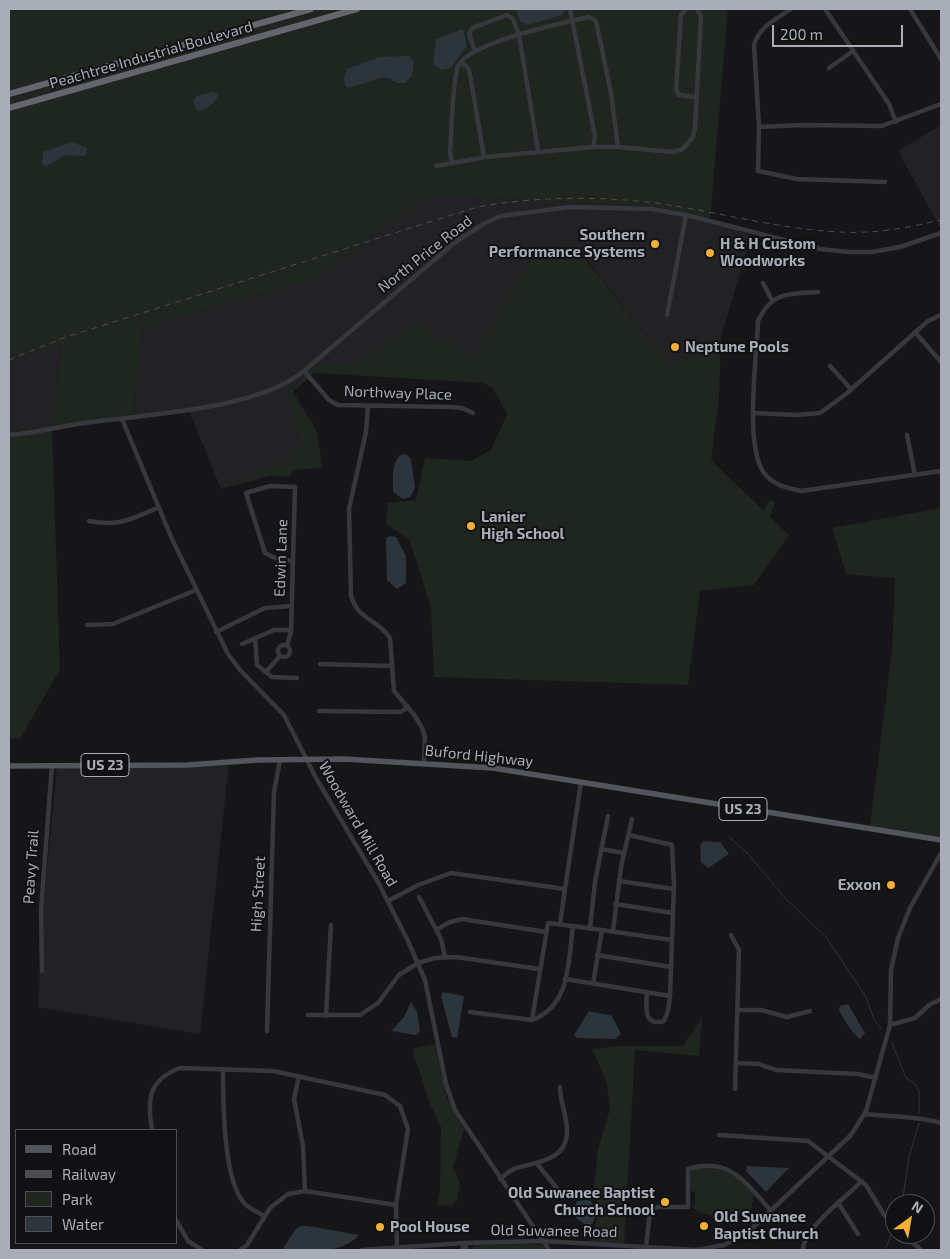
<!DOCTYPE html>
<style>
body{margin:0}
#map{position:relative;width:950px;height:1259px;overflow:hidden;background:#161618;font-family:"Exo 2",sans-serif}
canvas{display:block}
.frame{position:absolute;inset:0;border:10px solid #a8adb8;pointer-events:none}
.legend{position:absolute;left:15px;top:1129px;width:162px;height:115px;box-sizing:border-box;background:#111113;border:1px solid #4d4f55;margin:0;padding:6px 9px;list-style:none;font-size:15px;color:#a8adb8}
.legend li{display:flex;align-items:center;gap:10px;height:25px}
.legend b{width:25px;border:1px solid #4d4f55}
.north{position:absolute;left:885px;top:1194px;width:50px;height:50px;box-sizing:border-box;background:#111113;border:1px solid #4d4f55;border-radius:50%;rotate:32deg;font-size:14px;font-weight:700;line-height:20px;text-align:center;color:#a8adb8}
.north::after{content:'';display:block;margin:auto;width:18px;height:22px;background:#f2b134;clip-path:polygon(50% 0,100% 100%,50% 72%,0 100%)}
.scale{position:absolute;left:772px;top:25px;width:131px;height:22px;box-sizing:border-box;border:2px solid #a8adb8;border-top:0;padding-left:6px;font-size:15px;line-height:18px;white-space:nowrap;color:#a8adb8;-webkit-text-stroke:4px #111113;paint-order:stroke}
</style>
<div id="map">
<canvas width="950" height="1259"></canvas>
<div class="frame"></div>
<ul class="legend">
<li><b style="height:6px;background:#53555c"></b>Road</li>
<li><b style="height:6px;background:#4a4c52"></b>Railway</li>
<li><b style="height:14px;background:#1e261f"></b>Park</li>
<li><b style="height:14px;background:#2c353c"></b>Water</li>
</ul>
<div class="north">N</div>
<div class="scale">200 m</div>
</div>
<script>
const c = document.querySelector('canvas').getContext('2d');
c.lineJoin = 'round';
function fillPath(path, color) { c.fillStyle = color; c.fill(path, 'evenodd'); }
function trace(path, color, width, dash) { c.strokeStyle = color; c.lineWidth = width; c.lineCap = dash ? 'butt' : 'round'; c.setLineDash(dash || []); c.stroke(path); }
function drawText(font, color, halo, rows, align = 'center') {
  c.font = font + ' "Exo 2",sans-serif'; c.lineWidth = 4; c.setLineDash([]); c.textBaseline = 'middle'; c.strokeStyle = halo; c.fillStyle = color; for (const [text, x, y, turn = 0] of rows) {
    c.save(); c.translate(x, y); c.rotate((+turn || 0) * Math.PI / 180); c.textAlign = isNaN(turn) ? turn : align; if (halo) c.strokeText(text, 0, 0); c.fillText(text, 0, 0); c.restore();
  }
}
fillPath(new Path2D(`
 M941,125V229L898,151Z
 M429,195L651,206L710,221L751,235L721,337L671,368L588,261L472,358L416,323L356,363H314L288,393L300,444L286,460L221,489L189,410L133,418L143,327L315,279Z
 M61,343L52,428L9,430V360Z
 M229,762L200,1034L38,1007L44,899L57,766Z`), '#222225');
fillPath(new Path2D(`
 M9,9H728L710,221L651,206L429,195L315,279L143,327L133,418L52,429L60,669L20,739L9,738V430L52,428L61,344L9,360Z
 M536,251L587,261L671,368L721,337L719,397L711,460L764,511L769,500L775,502L770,517L789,535L754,585L700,591L688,685L434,677L431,608L410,541L386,523L388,503L416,500L425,458L471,461L491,450L507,414L493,388L483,383L314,373L293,392L317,431L322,468L293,470L290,477L270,476L221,489L286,460L300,444L288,393L314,363H356L416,322L472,357Z
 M941,508V838L870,826L892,651L895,578L846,574L832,528Z
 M702,1018L699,1056L635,1050L624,1245L589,1244L593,1236L599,1209L594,1189L598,1149L610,1109L607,1083L592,1049L620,1046H683Z
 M435,1044L447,1098L464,1129L453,1167L460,1183L457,1200L451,1206L437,1205L440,1190L441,1127L430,1104L412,1049Z
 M700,1167C729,1170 734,1173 754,1194L751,1210C733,1218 708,1221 691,1206H695V1192L691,1191L690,1171Z
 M536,1244L543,1246L545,1250H469L475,1245Z`), '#1e261f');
fillPath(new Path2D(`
 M516,9H564L562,15L527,25L520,21Z
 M463,29L467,46L451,68L441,70L433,64L436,39Z
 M410,56L414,62L412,76L405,83H398L385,77L348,88L345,85L344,78L347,69L379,57Z
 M212,92L218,95C215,104 206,110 197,111L193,101L197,96Z
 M72,142L87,148V154L82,156L66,155L47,166L42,165L43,152Z
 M406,454L411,459L415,488L410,497L403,499L393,492C393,478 391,465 400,455Z
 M390,536L396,537L406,556V583L397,589L387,580L386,538Z
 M703,841L720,842L729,854L708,868L701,862L700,846Z
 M443,992L464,996L457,1038L452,1037L441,996Z
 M411,1002L417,1012L420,1031L416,1035L391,1031L404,1017Z
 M848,1004L865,1033L860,1039L851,1030L839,1011L840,1006Z
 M589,1011L612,1016L621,1034L615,1039L577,1038L574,1035Z
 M747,1166L789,1168L766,1192L746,1171Z
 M587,1200L591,1201C596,1210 597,1221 589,1227L577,1219L573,1210L577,1201Z
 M300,1226H308L359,1235C340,1256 307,1250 282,1250L295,1230Z`), '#2c353c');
trace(new Path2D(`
 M729,837L748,854L785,898L826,937L865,995L874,1019L881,1029
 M892,1043L906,1078L914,1083L919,1091V1113
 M902,1204L909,1157L919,1123
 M581,1235L591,1237
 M599,1249L600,1250
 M885,1250L893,1231`), '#2c353c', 1);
trace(new Path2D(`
 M570,9L595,136L593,147
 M686,9L681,15L676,90L679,95L696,97
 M791,9C776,19 759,27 754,45L759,127L758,171L797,179L885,182
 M825,9L889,104L896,122
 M910,9L941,59
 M475,51L469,34L472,28L507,15L513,19L519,35L538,150
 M461,62L469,69L484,157
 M829,68L853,51
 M759,127L802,125L882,126L941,104
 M452,163L450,151C452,131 452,82 458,66C469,42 562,23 589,17L596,21L611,93L618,147
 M436,166L485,157L593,147H618L673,152L683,149L693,137L695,128L701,16L697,9
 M763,283L772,300
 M818,292C789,294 772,291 758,321C757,356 744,445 764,473C773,485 787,488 801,491L941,471
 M667,315L686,215
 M915,332L941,362
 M830,366L851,389
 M304,371L329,400L338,405L451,407L462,408L473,413
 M368,406L366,432L349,509L351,596C359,621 378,619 390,638L394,691L415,716L422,728L425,737L424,762
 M754,413L797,415L820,413L846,394L928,321L941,315
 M122,419L172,539L228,654L240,670L284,715L316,778L378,882L407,939L425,980L446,1084L455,1110L549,1250
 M9,435C37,433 64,425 92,422C151,414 258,409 304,371L454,243L485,223L501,216L570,207L651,209L686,215L820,249L849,252H872L900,247L941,233
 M907,435L915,475
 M89,521C119,527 132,519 159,507
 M87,625L113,624L196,590
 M216,632L265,608L292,606
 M255,638L257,665L272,677L297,678
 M242,644L274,630H291
 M278 651a6 6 0 1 1 12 0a6 6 0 1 1-12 0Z
 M287,645L291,632L295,487L270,486L246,493L265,553L275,558L293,561
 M320,664L392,666
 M266,672L280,656
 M319,711L401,712L408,707
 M629,835L672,845L674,885L670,996
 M601,849L624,853
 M619,881L674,889
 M565,889L581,782
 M419,897L441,939L445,957
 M388,901L418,885L451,873L565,889L560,924
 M615,904L673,913
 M548,923L573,926C568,961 571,1006 532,1020Z
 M573,926L672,940
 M590,928L595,882L608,816
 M436,930L450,922L462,919L546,932
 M613,931L621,867L632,819
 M731,935L739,950L735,1089
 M597,955L671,967
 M42,971L41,910L52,765
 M565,979C600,985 635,990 670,996L668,1011L664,1021C643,1027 646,1006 647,992
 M593,984L602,930
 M738,1010H761L787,1017L810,1011
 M470,1012L532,1020
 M308,1015H360L378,1003L399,975L418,963L435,958L456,957L539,969
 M326,1016L331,925
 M890,1025L915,1018L929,1005L941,999
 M267,1031L274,792L280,760
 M736,1063L759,1064L776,1070L858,1074L876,1078
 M223,1069C223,1100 223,1182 245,1204C250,1209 259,1213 265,1216
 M299,1076L294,1099L303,1146L305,1191
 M865,1114C891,1117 916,1116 941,1123
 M152,1130C147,1100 148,1080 180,1068L273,1071L385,1095L400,1106L408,1129L396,1205L397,1250
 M719,1135L808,1141L866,1185L883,1213L895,1227
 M538,1165L564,1197
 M500,1179C505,1175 510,1170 516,1168C538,1162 568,1160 567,1130C567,1115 560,1102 560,1087
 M839,1204L858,1234
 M176,1220L188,1241L202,1250
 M903,1234L921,1250
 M464,1243L467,1250
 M646,1247L650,1211L657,1207H688V1169C730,1156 747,1184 771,1211
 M240,1250L247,1245L270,1208L288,1194L305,1191L396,1205
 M362,1250L464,1243L543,1241L696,1250L724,1245L747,1233L851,1135L866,1111L890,1025L891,970L898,938L910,908L941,853
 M462,1250L464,1243
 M803,1250C803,1229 846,1197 862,1181`), '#37383d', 4.5);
trace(new Path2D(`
 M9,766L187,765L258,760L344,759L493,768L941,840`), '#53555c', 5.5);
trace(new Path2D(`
 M9,94L311,9
 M9,108L357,9`), '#63666e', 6);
trace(new Path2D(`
 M9,360L63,338L477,207C534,197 590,196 648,202C712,210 775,229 840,232C873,234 908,228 941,220`), '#4a4c52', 1, [6, 5]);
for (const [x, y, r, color] of [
 [655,244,5,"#f2b134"],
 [710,253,5,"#f2b134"],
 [675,347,5,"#f2b134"],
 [471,526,5,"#f2b134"],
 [891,885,5,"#f2b134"],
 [665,1202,5,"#f2b134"],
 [704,1226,5,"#f2b134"],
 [380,1227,5,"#f2b134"]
]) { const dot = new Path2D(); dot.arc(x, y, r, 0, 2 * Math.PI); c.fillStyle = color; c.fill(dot); trace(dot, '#111113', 2); }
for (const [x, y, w] of [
 [105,765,48],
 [743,809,48]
]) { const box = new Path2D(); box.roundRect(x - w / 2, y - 11.5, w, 23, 4); c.fillStyle = '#111113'; c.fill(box); trace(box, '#a8adb8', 1); }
drawText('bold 14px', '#a8adb8', null, [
 ["US 23",105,765],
 ["US 23",743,809]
]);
drawText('15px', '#a8adb8', '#111113', [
 ["Peachtree Industrial Boulevard",151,55,-16],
 ["North Price Road",425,254,-38],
 ["Northway Place",398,393,2],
 ["Edwin Lane",281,558,-88],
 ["Buford Highway",479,756,6],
 ["Woodward Mill Road",358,824,60],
 ["Peavy Trail",31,867,-86],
 ["High Street",258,894,-87],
 ["Old Suwanee Road",554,1231,1]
]);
drawText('bold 15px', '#a8adb8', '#111113', [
 ["Southern",645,235,"right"],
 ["Performance Systems",645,252,"right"],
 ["H & H Custom",720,244],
 ["Woodworks",720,261],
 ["Neptune Pools",685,347],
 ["Lanier",481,517],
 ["High School",481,534],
 ["Exxon",881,885,"right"],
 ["Old Suwanee Baptist",655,1193,"right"],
 ["Church School",655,1210,"right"],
 ["Old Suwanee",714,1217],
 ["Baptist Church",714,1234],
 ["Pool House",390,1227]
], 'left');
</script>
